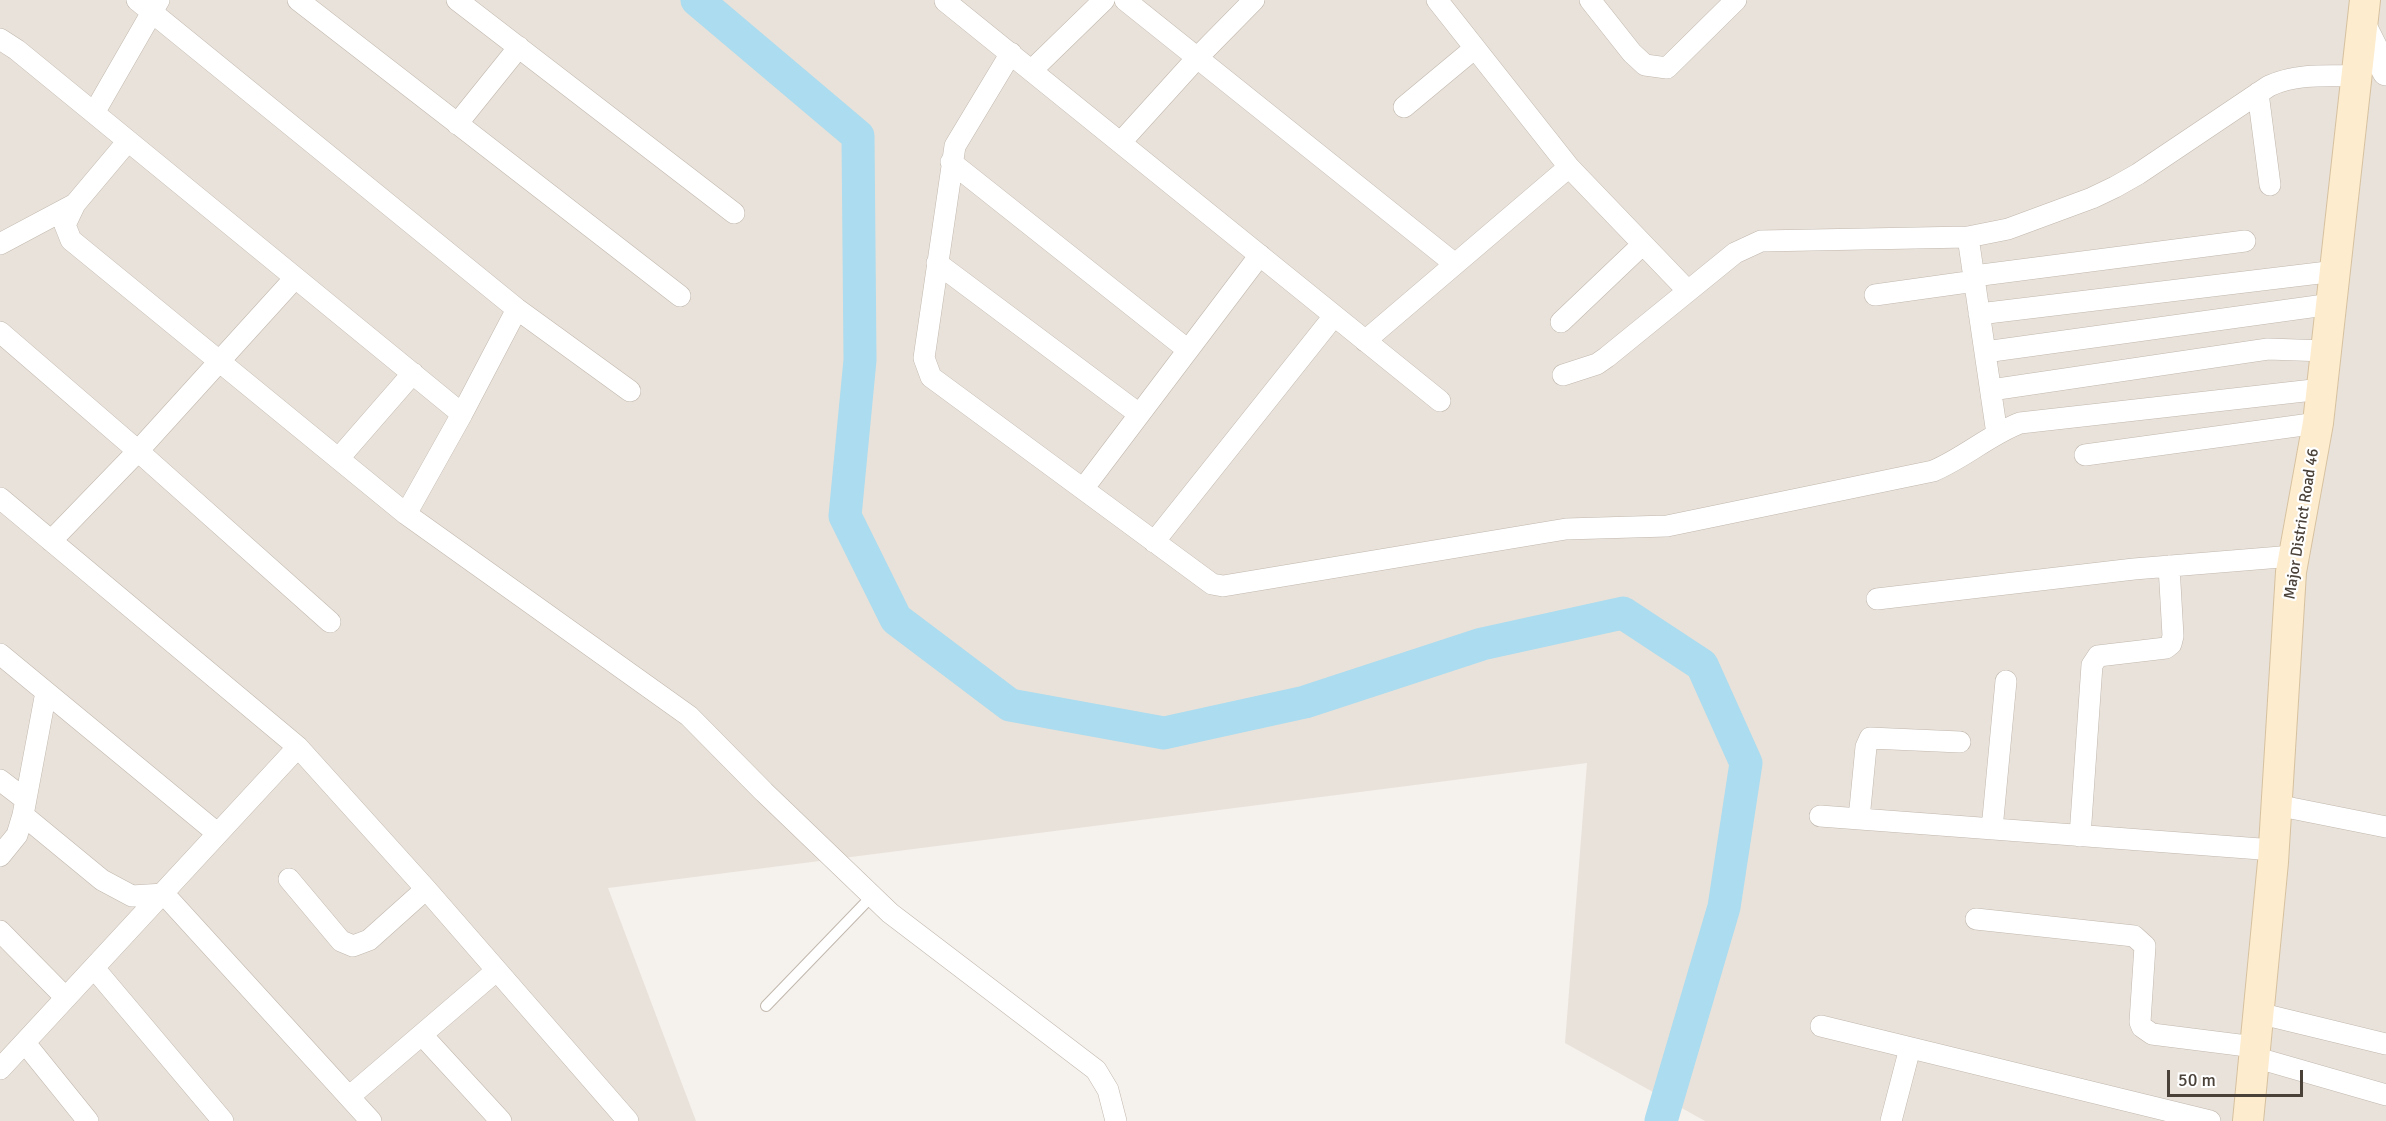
<!DOCTYPE html>
<style>
body{margin:0}
#map{position:relative;width:2386px;height:1121px;overflow:hidden;background:#f5f1ec;font-family:Signika,sans-serif}
canvas{display:block}
.scale{position:absolute;left:2167px;top:1070px;width:136px;height:27px;box-sizing:border-box;border:3px solid #4a4139;border-top:0;padding-left:8px;font-size:18px;line-height:21px;white-space:nowrap;color:#4a4139;-webkit-text-stroke:4px #fff;paint-order:stroke}
</style>
<div id="map">
<canvas width="2386" height="1121"></canvas>
<div class="scale">50 m</div>
</div>
<script>
const c = document.querySelector('canvas').getContext('2d');
c.lineJoin = 'round';
function fillPath(path, color) { c.fillStyle = color; c.fill(path, 'evenodd'); }
function trace(path, color, width, dash) { c.strokeStyle = color; c.lineWidth = width; c.lineCap = dash ? 'butt' : 'round'; c.setLineDash(dash || []); c.stroke(path); }
function drawText(font, color, halo, rows, align = 'center') {
  c.font = font + ' Signika,sans-serif'; c.lineWidth = 4.5; c.setLineDash([]); c.textBaseline = 'middle'; c.strokeStyle = halo; c.fillStyle = color; for (const [text, x, y, turn = 0] of rows) {
    c.save(); c.translate(x, y); c.rotate((+turn || 0) * Math.PI / 180); c.textAlign = isNaN(turn) ? turn : align; if (halo) c.strokeText(text, 0, 0); c.fillText(text, 0, 0); c.restore();
  }
}
fillPath(new Path2D(`
 M0,0H2386V1121H1705L1565,1043L1587,763L608,888L696,1121H0Z`), '#e9e2da');
trace(new Path2D(`
 M697,0L858,136L860,360L845,516L896,619L1010,705L1164,733L1305,702L1482,644L1623,613L1702,665L1746,763L1724,907L1661,1121`), '#abdcef', 33);
const service = new Path2D(`
 M766,1006L872,896`);
const minor = new Path2D(`
 M137,0L517,309L630,391
 M298,0L680,296
 M457,0L734,213
 M1125,0L1455,264
 M1437,0L1569,167L1688,291
 M1590,0L1632,53L1645,65L1667,68L1736,0
 M945,1L1440,401
 M0,39L17,50L462,414
 M1011,53L955,146L924,358L931,377L1212,584L1223,586L1566,529L1667,526L1933,471C1964,458 1989,435 2020,423L2322,389
 M1032,70L1104,0
 M2258,93L2270,185
 M1404,107L1475,48
 M94,113L159,0
 M457,124L519,47
 M128,141L75,204L65,225L71,240L406,514L689,716L764,792L890,913L1096,1070L1108,1090L1116,1121
 M1121,142L1197,58L1254,0
 M951,162L1188,350
 M1968,237L1997,434
 M0,244L75,204
 M937,263L1139,414
 M1974,276L2245,241
 M1875,295L1975,281
 M1979,314L2336,271
 M1561,322L1643,244
 M0,332L138,451L330,622
 M1365,341L1569,167
 M1985,352L2332,304
 M1563,375L1597,364L1607,357L1735,253L1761,241L1968,237L2008,229L2092,198L2115,187L2138,174L2269,86C2297,73 2328,76 2358,76
 M1991,390L2268,349L2326,351
 M2085,455L2318,423
 M339,458L413,373
 M1083,489L1260,255
 M0,498L298,747L426,889L628,1121
 M406,514L462,414L517,309
 M51,541L138,451L295,278
 M1154,542L1334,316
 M1877,599L2134,569L2293,556
 M0,654L217,833
 M0,780L26,800
 M2276,805L2386,827
 M23,815L102,880L132,896L164,894L371,1121
 M1820,816L2274,850
 M1859,819L1866,747L1870,738L1960,742
 M1992,829L2006,681
 M2080,836L2092,665L2098,656L2166,648L2171,644L2173,636L2169,566
 M0,856L17,835L23,815L46,692
 M289,879L341,941L353,946L369,940L426,889
 M1976,919L2134,936L2145,946L2140,1022L2142,1027L2152,1034L2255,1047
 M0,931L66,998
 M94,968L223,1121
 M2258,1013L2386,1044
 M1821,1026L2210,1121
 M422,1035L501,1121
 M25,1043L88,1121
 M2254,1057L2386,1095
 M0,1069L298,747
 M350,1096L496,971
 M1891,1121L1910,1048`);
const tertiary = new Path2D(`
 M2364,28L2386,72`);
const secondary = new Path2D(`
 M2248,1121L2273,862L2291,572L2318,423L2365,0`);
trace(service, '#c1b8ae', 12);
trace(minor, '#c1b8ae', 22);
trace(tertiary, '#c1b8ae', 28);
trace(secondary, '#d6c19f', 32);
trace(service, '#fff', 10);
trace(minor, '#fff', 21);
trace(tertiary, '#fff', 27);
trace(secondary, '#fdecce', 30);
drawText('16px', '#4a4139', '#fff', [
 ["Major District Road 46",2302,524,-81]
]);
</script>
